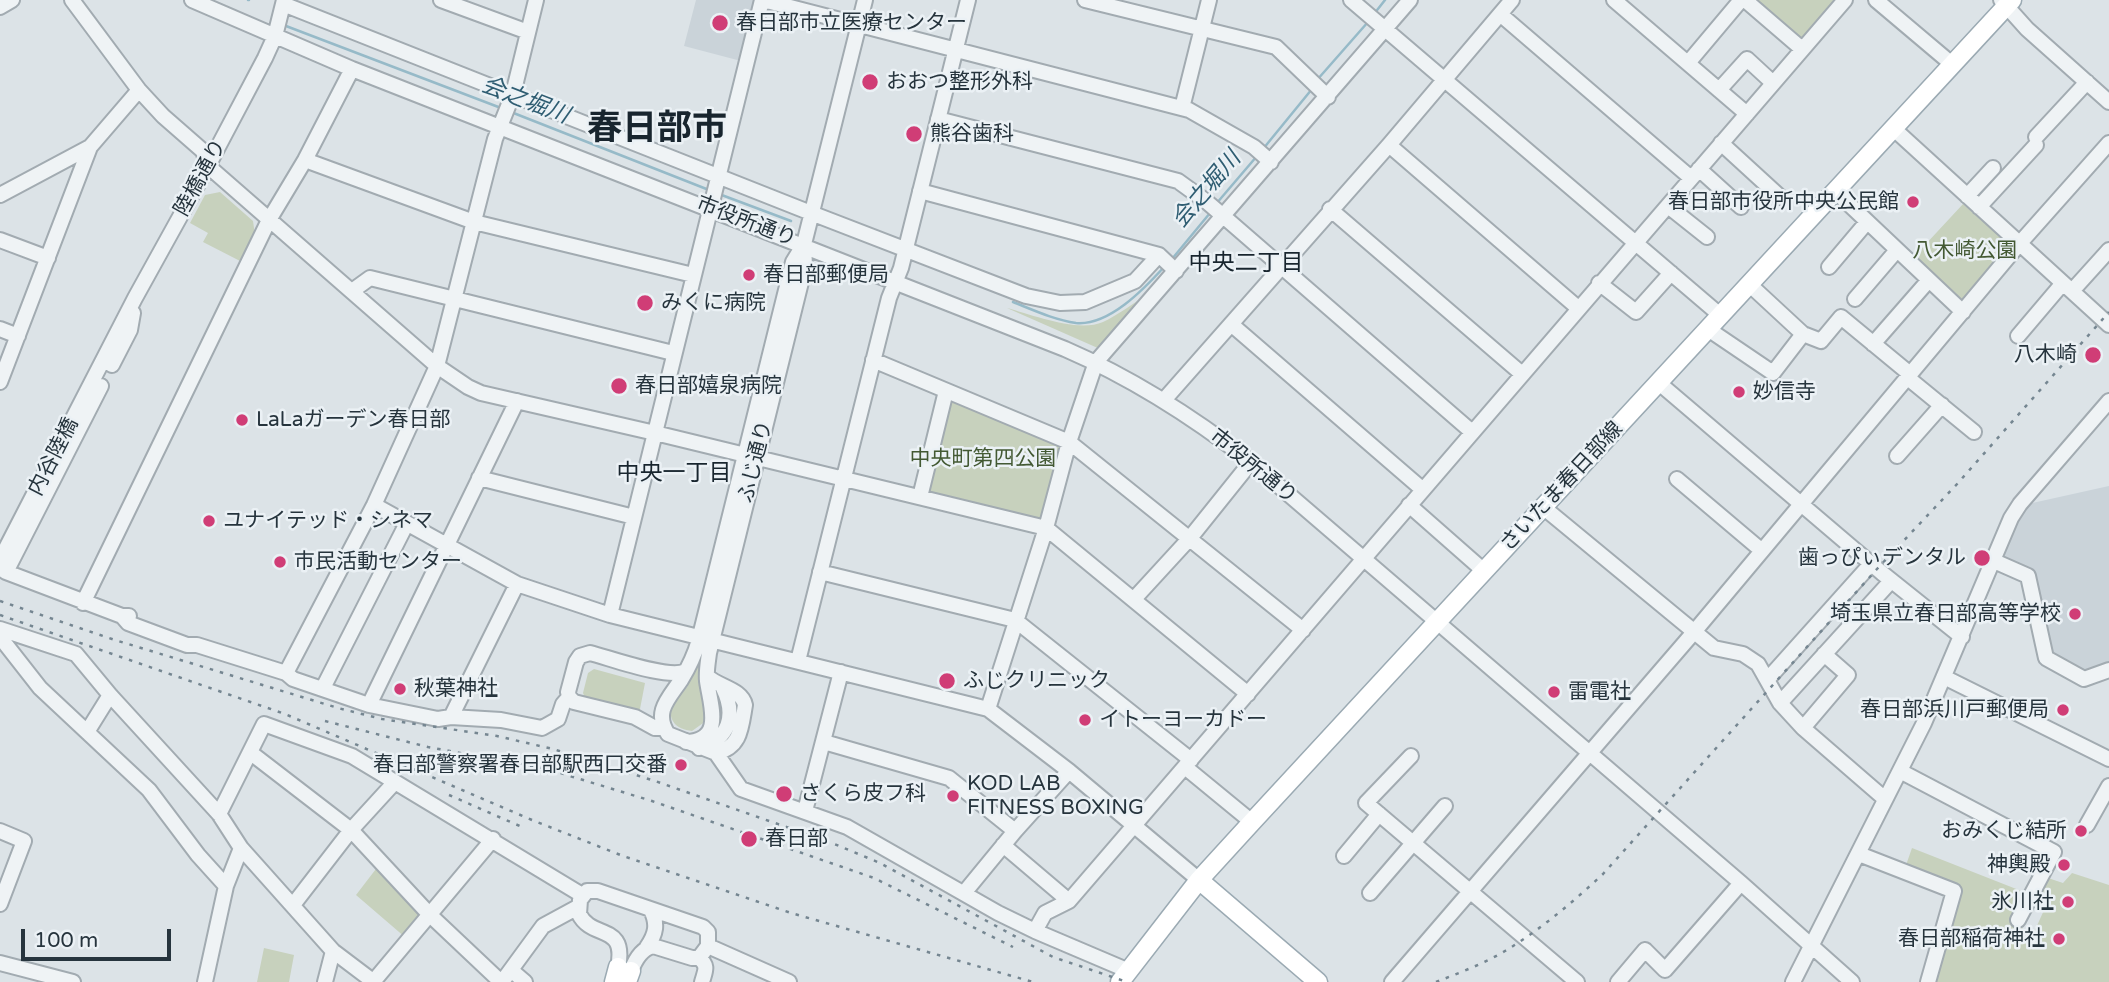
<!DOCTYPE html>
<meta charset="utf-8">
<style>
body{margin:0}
#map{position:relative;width:2109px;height:982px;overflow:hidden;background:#dce3e7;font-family:"Varela Round",sans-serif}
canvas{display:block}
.scale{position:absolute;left:21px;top:929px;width:150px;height:32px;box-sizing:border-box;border:4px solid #26343d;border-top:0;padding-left:9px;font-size:21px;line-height:24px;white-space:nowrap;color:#26343d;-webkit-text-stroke:5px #ebf1f5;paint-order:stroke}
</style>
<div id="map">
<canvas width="2109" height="982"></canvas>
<div class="scale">100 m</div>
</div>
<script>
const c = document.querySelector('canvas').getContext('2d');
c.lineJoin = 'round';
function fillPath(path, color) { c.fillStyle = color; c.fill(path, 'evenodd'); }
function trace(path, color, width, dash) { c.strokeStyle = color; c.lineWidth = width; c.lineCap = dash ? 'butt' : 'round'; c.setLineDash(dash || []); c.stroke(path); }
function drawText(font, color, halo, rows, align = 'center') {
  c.font = font + ' "Varela Round","Noto Sans JP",sans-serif'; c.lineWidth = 5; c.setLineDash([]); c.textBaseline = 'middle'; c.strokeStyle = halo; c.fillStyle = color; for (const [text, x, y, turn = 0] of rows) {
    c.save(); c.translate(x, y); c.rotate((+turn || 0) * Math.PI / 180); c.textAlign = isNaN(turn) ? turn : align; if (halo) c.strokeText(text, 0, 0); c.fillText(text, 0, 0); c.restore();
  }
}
fillPath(new Path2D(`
 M696,0H757L741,61L684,46Z
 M2109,486V664L2094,667L2085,673L2050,653L2033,574L2003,558V553L2017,519L2028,504Z`), '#cad3d9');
fillPath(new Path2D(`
 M1752,0H1839L1802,43Z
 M220,192L253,221L255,235L242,262L203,242L208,233L190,223L205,195Z
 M1963,204L2012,247L1964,304L1911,260Z
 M1145,296L1100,349L1007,308C1033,315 1078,333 1103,322C1118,315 1132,304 1145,296Z
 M947,393L1062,444L1043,523L923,492Z
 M700,658L706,721L692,731C676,729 670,722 670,707L687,687Z
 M594,669L645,683L640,709L635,711L585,698L583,693L588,673Z
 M1912,848L2029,894L2022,926L2023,929L2035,930L2050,897L2041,890L2048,878L2063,883L2072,873L2109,885V982H1932L1956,888L1905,868Z
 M379,865L427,915L406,938L356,895Z
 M264,948L294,955L289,982H257Z`), '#c7d1bd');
trace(new Path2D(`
 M248,0H249
 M1374,14L1385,0
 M286,26L501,108
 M1317,80L1368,22
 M511,112L709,190
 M1263,149L1312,89
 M719,194L791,221
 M1216,204L1257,156
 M1172,259L1210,213
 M1013,302C1033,310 1055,320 1076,323C1109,326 1144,289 1165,266`), '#96bac8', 2.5);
const minor = new Path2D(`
 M72,0L139,90L163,116L203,151L208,166L437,366L468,387L481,393L655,433L1046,528L1248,694
 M192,0L352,69L1065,349C1132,378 1193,417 1251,462L1741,883L1852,982
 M441,0L528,32
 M763,0L1189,110L1254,147L1271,162
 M1085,0L1276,47L1328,97
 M1351,0L1720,315
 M1614,0L1747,114
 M1745,0L1802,49
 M1876,0L1953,65
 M2001,0L2027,29L2109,102
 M283,4L811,213L1026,296L1060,303L1085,302L1135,281L1159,255
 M0,7L12,0
 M1500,14L1691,178
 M1688,63L1741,0
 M1719,90L1747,59L1773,83
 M1182,108L1209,0
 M938,119L1178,181L1207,202L1472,432
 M1894,129L2109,325
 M2036,137L2087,82
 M1721,143L1780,197
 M1389,145L1578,308
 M305,160L474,222L693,275
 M1699,169L1741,207
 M920,191L1159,255L1176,271
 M1835,191L1963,312
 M0,195L90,147
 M1967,196L1993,168
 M1668,206L1707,237
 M1979,207L2036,145
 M1330,209L1522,374
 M0,240L48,258
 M1829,267L1867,222
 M1599,283L1636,312L1671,273
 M1749,284L1803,334L1821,341L1841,317L1910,374
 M352,291L370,278L673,353
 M2072,291L2109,250
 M1855,299L1897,250
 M1231,324L1422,489
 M0,329L18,336
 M1708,329L1773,373L1803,334
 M2018,336L2063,283
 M1873,344L1929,280
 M873,360L1069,442L1303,630
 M112,365L130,330L133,313
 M1908,378L1974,432
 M0,382L90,147L139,90
 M1659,383L1882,573L1962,637
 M1164,400L1389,145L1512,0
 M1897,456L1942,405
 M479,478L634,517
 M1677,479L1761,550
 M920,497L946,391
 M374,505L517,584L610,615L988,709L1069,771L1199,880
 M1409,505L1484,571
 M1543,507L1714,648L1743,654L1758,664L1780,703L1803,728L1885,799
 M0,560L135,298L208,166L265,58L275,36L284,0
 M1994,561L2028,576L2046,658L2084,679L2109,670
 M0,568L6,572L122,616H129
 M6,572L101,386
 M820,572L1015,620L1191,760
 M1134,599L1190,538L1251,462
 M83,603L269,220L305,160L352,69
 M610,615L762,0
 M122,616L128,623L187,645H197L286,673L293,679L369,705L438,719L451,717L501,720L542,728L558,719L563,704L569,697
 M0,629L76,654L110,695L219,814L241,848L333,951L374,982
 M0,637L40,688L149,790L198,855L226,886
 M798,661L889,298L901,268L968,0
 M286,673L374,505L437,366L495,139L513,94L536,0
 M707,676C718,687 742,689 745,705C741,728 741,747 716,753L668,734C653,712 669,698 681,680C689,667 695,654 699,640L793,262L804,244L865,0
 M1944,677L2109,759
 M1767,680L1871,564
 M323,688L407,523
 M1780,703L1891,581
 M369,705L517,401
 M988,709L1046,528L1069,442L1096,362L1410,0
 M451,717L517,584
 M664,728H655L635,717L574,702L569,697L568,692L576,662L580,656L590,653C610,658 669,680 686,671
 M1803,728L1848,675L1824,654
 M87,732L110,695
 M686,742C725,741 710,704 707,681C706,671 708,662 709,653L805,266L804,244
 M824,742L949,778L1015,831
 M699,748C730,739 736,715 723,688
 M251,753L351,830L430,915L501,982
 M716,753L741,789L847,827L998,913L1035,931L1129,971
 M1411,756L1366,803L1577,982
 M1185,767L1252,822
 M1900,771L2054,852L2018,920
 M805,811L841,672
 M219,814L264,724L352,756L582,895
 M2087,825L2109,786
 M0,831L24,841L0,904
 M1003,845L1069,901
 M1859,854L1954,891L1928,982
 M1344,856L1379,814
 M964,893L1015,831L1069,771
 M1370,893L1445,806
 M293,905L351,830L394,783
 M1035,931L1045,913L1069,901L1845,0
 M708,946L789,982
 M647,947C656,934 658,924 651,910
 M699,958C709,966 705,971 702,982
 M0,963L73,982
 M618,967C627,923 592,940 579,914L580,900L587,891H598L703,927L708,932V946L699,958H692L653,946C641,949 635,960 631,971
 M511,970L525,982
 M205,982L226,886L241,848
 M325,982L333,951
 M373,982L493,839
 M502,982L543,926L578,907
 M1392,982L1694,632L2020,243L2109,143
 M1618,982L1645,950L1665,970L1741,883
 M1793,982L1924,723L2011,518L2020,504L2109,401`);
const major = new Path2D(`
 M1199,880L1318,982
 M614,982L618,967
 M627,982L631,971
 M1120,982L1199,880L1252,822L2012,0`);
trace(minor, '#a2abb1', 18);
trace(major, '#9baab3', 21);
trace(minor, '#eff3f5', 14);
trace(major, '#fff', 18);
trace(new Path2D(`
 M0,601L115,640L338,708L382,719L497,736L553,749L655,781L832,843L880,863L1053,957L1127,982
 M0,615L285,714L532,820L623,856L791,913L1033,982
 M325,721L428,747L547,769L652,801L874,878L1013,947
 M449,795L522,827
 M1436,982C1459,973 1483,964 1505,951C1540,930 1573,902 1603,874L1877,569L1958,483L2109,312`), '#758691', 2.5, [3.5, 7]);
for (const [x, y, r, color] of [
 [720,23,9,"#d03d76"],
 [870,82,9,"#d03d76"],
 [914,134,9,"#d03d76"],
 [1913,202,7,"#d03d76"],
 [749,275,7,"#d03d76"],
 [645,303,9,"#d03d76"],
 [2093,355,9,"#d03d76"],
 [619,386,9,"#d03d76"],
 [1739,392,7,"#d03d76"],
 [242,420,7,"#d03d76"],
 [209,521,7,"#d03d76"],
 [1982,558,9,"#d03d76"],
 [280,562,7,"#d03d76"],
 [2075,614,7,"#d03d76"],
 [947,681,9,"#d03d76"],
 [400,689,7,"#d03d76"],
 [1554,692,7,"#d03d76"],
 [2063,710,7,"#d03d76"],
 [1085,720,7,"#d03d76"],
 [681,765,7,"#d03d76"],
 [784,794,9,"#d03d76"],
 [953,796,7,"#d03d76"],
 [2081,831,7,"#d03d76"],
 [749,839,9,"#d03d76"],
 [2064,865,7,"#d03d76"],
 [2068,902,7,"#d03d76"],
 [2059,939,7,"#d03d76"]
]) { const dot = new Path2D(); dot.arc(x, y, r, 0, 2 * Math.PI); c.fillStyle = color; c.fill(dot); trace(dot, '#ebf1f5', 2.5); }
drawText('21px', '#26343d', '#ebf1f5', [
 ["春日部市立医療センター",736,23],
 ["おおつ整形外科",886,82],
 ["熊谷歯科",930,134],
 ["春日部市役所中央公民館",1899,202,"right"],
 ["春日部郵便局",763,275],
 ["みくに病院",661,303],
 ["八木崎",2077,355,"right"],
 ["春日部嬉泉病院",635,386],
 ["妙信寺",1753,392],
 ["LaLaガーデン春日部",256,420],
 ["ユナイテッド・シネマ",223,521],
 ["歯っぴぃデンタル",1966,558,"right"],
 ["市民活動センター",294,562],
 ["埼玉県立春日部高等学校",2061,614,"right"],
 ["ふじクリニック",963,681],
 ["秋葉神社",414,689],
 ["雷電社",1568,692],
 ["春日部浜川戸郵便局",2049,710,"right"],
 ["イトーヨーカドー",1099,720],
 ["春日部警察署春日部駅西口交番",667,765,"right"],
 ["KOD LAB",967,784],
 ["FITNESS BOXING",967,808],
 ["さくら皮フ科",800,794],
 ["おみくじ結所",2067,831,"right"],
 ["春日部",765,839],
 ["神輿殿",2050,865,"right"],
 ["氷川社",2054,902,"right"],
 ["春日部稲荷神社",2045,939,"right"]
], 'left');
drawText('21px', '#26343d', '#ebf1f5', [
 ["陸橋通り",201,178,-61],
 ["市役所通り",746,222,21],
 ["内谷陸橋",54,457,-63],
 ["ふじ通り",756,462,-76],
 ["市役所通り",1253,467,39],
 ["さいたま春日部線",1562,487,-47]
]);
drawText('21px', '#435933', '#ebf1f5', [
 ["八木崎公園",1965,251],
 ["中央町第四公園",983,459]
]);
drawText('italic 23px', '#2f5d72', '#ebf1f5', [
 ["会之堀川",525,101,21],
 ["会之堀川",1207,190,-50]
]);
drawText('23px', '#18252e', '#ebf1f5', [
 ["中央二丁目",1246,264],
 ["中央一丁目",674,474]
]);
drawText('bold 35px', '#18252e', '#ebf1f5', [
 ["春日部市",657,130]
]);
</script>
